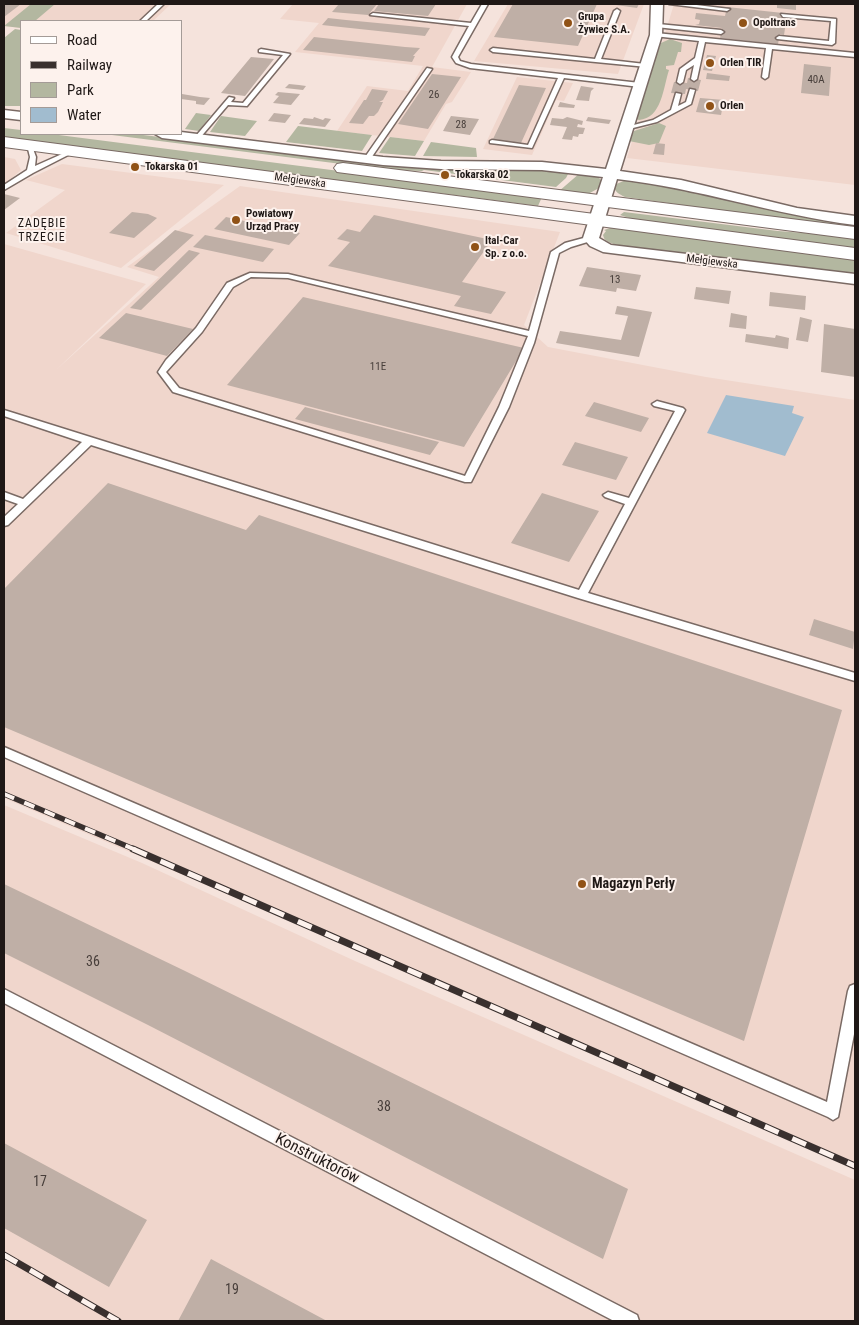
<!DOCTYPE html>
<meta charset="utf-8">
<style>
body{margin:0}
#map{position:relative;width:859px;height:1325px;overflow:hidden;background:#f5e3dc;font-family:"Roboto Condensed",sans-serif}
canvas{display:block}
.frame{position:absolute;inset:0;border:5px solid #1f1816;pointer-events:none}
.legend{position:absolute;left:20px;top:20px;width:162px;height:115px;box-sizing:border-box;background:#fdf2ed;border:1px solid #a49b97;margin:0;padding:6px 9px;list-style:none;font-size:15px;color:#1f1816}
.legend li{display:flex;align-items:center;gap:10px;height:25px}
.legend b{width:25px;border:1px solid #a49b97}
</style>
<div id="map">
<canvas width="859" height="1325"></canvas>
<div class="frame"></div>
<ul class="legend">
<li><b style="height:6px;background:#fff"></b>Road</li>
<li><b style="height:6px;background:#39302e"></b>Railway</li>
<li><b style="height:14px;background:#b3b7a0"></b>Park</li>
<li><b style="height:14px;background:#a1bccf"></b>Water</li>
</ul>
</div>
<script>
const c = document.querySelector('canvas').getContext('2d');
c.lineJoin = 'round';
function fillPath(path, color) { c.fillStyle = color; c.fill(path, 'evenodd'); }
function trace(path, color, width, dash) { c.strokeStyle = color; c.lineWidth = width; c.lineCap = dash ? 'butt' : 'round'; c.setLineDash(dash || []); c.stroke(path); }
function drawText(font, color, halo, rows, align = 'center') {
  c.font = font + ' "Roboto Condensed",sans-serif'; c.lineWidth = 4; c.setLineDash([]); c.textBaseline = 'middle'; c.strokeStyle = halo; c.fillStyle = color; for (const [text, x, y, turn = 0] of rows) {
    c.save(); c.translate(x, y); c.rotate((+turn || 0) * Math.PI / 180); c.textAlign = isNaN(turn) ? turn : align; if (halo) c.strokeText(text, 0, 0); c.fillText(text, 0, 0); c.restore();
  }
}
fillPath(new Path2D(`
 M4,4H171L153,21H21V28L4,26Z
 M293,4H467L432,67L471,72L452,102L446,104L424,141L337,131L367,86L408,91L423,66L295,52L319,23L280,19Z
 M508,4H644L618,74L474,61Z
 M674,4H855V185L627,158Z
 M517,77L573,83L564,101L556,100L532,155L483,149Z
 M4,157L15,159L21,170L4,185Z
 M62,164L224,185L121,268L6,233L65,190L26,180Z
 M240,186L560,232L524,325L548,347L706,377L855,400V1163L4,798V244L146,284L56,370L159,277L127,267Z
 M4,805L142,863L355,961L855,1180V1321H4Z`), '#f0d6cc');
fillPath(new Path2D(`
 M31,4H55L35,21H21V28L4,26Z
 M15,29L21,30V106H4V38Z
 M670,39L682,43L681,52H678L674,65L666,66V69L669,70C663,88 662,118 639,120L636,119V115L650,74L649,66L655,60L661,43Z
 M196,113L211,115L199,131L185,129Z
 M221,116L257,121L245,136L210,132Z
 M659,123L666,126L659,143L649,145L629,141L634,131Z
 M298,126L372,135L362,151L286,142Z
 M4,128L21,130V134H51L542,197L538,206C360,182 182,162 4,139Z
 M104,134H135L383,164L569,172L566,178L556,187L424,170L422,171L389,170Z
 M390,137L424,141L415,156L379,153Z
 M431,142L476,148L477,157L423,156Z
 M580,173L598,177L601,180L599,188L588,194L558,192Z
 M626,180L716,195L791,214L855,225V229L625,197C619,194 614,192 614,185Z
 M624,212L778,231L855,237V250L638,221L620,215Z
 M613,227L855,259V275L674,254V252C659,250 617,248 607,241C604,239 604,238 603,235L606,231L604,230Z`), '#b3b7a0');
fillPath(new Path2D(`
 M726,395L794,406L792,413L804,417L785,456L707,433Z`), '#a1bccf');
fillPath(new Path2D(`
 M4,4H21L4,17Z
 M339,4H377L368,15L332,12Z
 M379,4H436L428,16L374,11Z
 M513,4H597L578,46L494,37Z
 M609,4H639L637,8Z
 M777,4L796,5V10L777,8Z
 M727,7L783,13L782,22H786L784,35L780,34L778,44L720,38L722,28L695,25L699,24L700,20L695,19L696,13L725,16Z
 M328,18L346,20L430,28L425,36L322,25Z
 M314,37L405,47L420,48L413,56H415L412,62L303,50Z
 M707,55L716,56L712,71L703,70Z
 M251,57L274,59L245,96L221,93Z
 M804,64L831,67L829,96L801,93Z
 M707,73L730,76L729,81L706,79Z
 M432,74L461,77L428,129L398,124Z
 M688,78L701,80L698,91L686,89L685,94L671,93L674,82L687,83Z
 M289,84L299,85L306,86L303,90L285,88Z
 M519,85L546,88L521,143L493,139Z
 M581,86L594,88L591,91L589,101L576,100Z
 M372,89L388,91L383,100L379,102H383L378,112L374,116H369L363,124L349,123L364,100H366Z
 M278,92L300,94L291,105L273,103L279,96L275,95Z
 M182,94L200,97L210,98L204,105L196,104V101L181,99Z
 M700,98L724,100L721,115L696,112Z
 M560,102L569,104L575,105L574,108L558,107Z
 M274,113L291,115L285,123L268,121Z
 M451,116L479,119L470,135L443,131Z
 M314,117L323,120L325,118L331,119L325,127L299,124L304,118L313,119Z
 M567,117L583,121L582,125L578,124L577,127L585,128L583,134H579L578,137L573,136L572,140L562,139L567,127L550,125L552,118L563,119Z
 M588,117L611,120L609,124L586,121Z
 M656,143L665,144L664,155L653,154Z
 M4,194L20,198L4,210Z
 M132,212L148,214L157,218L134,238L109,233Z
 M374,215L492,240L462,282L506,292L491,314L454,306L461,296L328,266L350,242L337,239L347,229L360,232Z
 M226,217L300,233L289,245L214,229Z
 M175,230L194,235L154,271L134,266Z
 M205,235L274,249L263,262L193,247Z
 M189,250L200,253L141,310L130,308Z
 M587,267L641,275L636,291L617,288L616,292L579,286Z
 M696,287L731,291L729,304L694,299Z
 M770,292L806,296L805,310L769,306Z
 M303,297L524,348L464,447L227,385Z
 M617,306L652,312L639,357L556,343L560,331L621,340L628,316L615,314Z
 M126,313L193,329L167,356L99,338Z
 M731,313L747,316L746,329L729,327Z
 M800,317L812,320L808,342L796,340Z
 M824,324L855,329V377L821,372Z
 M746,334L775,338L776,335L789,338L788,349L745,342Z
 M594,402L649,418L641,432L585,416Z
 M305,407L439,442L430,455L295,419Z
 M575,442L628,457L616,480L562,465Z
 M108,483L246,530L259,515L842,710L744,1041L4,727V589Z
 M542,493L599,511L569,562L511,543Z
 M814,619L855,632L853,649L809,635Z
 M4,884L183,970L628,1189L603,1259L148,1025L4,953Z
 M4,1143L147,1220L109,1287L4,1228Z
 M211,1259L327,1321H178Z`), '#bfafa6');
const lane = new Path2D(`
 M158,4H164L146,21H140Z
 M482,4H488L458,57L460,61L471,64L640,83L643,85L640,87L564,78L532,148L490,143V141L492,140L528,145L558,78L470,68L456,63L452,57L469,26L370,15L373,13L471,23Z
 M669,4H688L730,9L727,11Z
 M617,9L620,11L601,59L645,64L648,66L647,67L493,52L490,50L493,48L595,59L614,11Z
 M781,14L836,19L835,43L832,45L777,39L776,38L779,36L829,41L831,21L783,17Z
 M658,24L721,30L724,32L721,34L656,27L655,26Z
 M656,33L855,53V57L772,49L768,77L765,79L762,77L766,48L705,42L697,79L694,81L691,79L694,65L686,70L683,82L680,84L677,82L680,69L695,58L699,41L654,36L653,35Z
 M261,49L290,54L247,106L228,105L199,139H195V137L229,97L234,98L231,102L243,103L283,55L259,52V50Z
 M427,68L432,69L369,161H365L363,160Z
 M690,89L695,90L691,104L657,122L625,130L622,128L653,120L671,110L676,93L681,94L678,106L686,102Z
 M27,145L32,146L36,157L35,166L71,150L76,151L33,173L4,190V185L27,170L30,157Z
 M591,236L595,238L594,240L571,247L559,253L534,343L509,407L471,482H465L173,392L158,372L166,360L196,328L227,283L250,273L288,274L529,331L551,252L565,243ZM251,277L288,278L528,336L499,407L465,476L179,388L166,372L202,332L233,287Z
 M657,401L683,408L685,410L588,593L855,673V681L578,598L91,445L8,525L4,526V517L18,504L4,499V492L23,499L82,442L4,416V410L579,590L625,504L605,497L603,495L608,492L629,498L675,411L654,406L652,404Z
 M4,747L827,1102L848,991L850,986L855,984V1029L838,1117L833,1120L828,1117L4,757Z
 M4,989L637,1315L639,1321H614L4,1003Z`);
const street = new Path2D(`
 M651,4H663L662,35L620,171L681,180L797,208L855,216V225C775,215 698,188 617,179L599,238L611,245L855,274V284L603,252L590,246L583,238L603,177L542,170L441,169L383,165L162,138L155,134L181,132L383,157L441,161L542,162L606,169L650,35Z
 M4,110L21,112V120L4,118Z`);
const secondary = new Path2D(`
 M4,137L855,248V260L4,147Z
 M343,163L855,227V239L337,172L334,168L337,164Z`);
trace(lane, '#7a6a64', 3);
trace(street, '#7a6a64', 3);
trace(secondary, '#7a6a64', 2);
fillPath(lane, '#fff');
fillPath(street, '#fff');
fillPath(secondary, '#fff');
const railFar1 = new Path2D(`
 M4,794L136,850`);
const rail = new Path2D(`
 M133,849L855,1166
 M4,1255L118,1321`);
trace(railFar1, '#39302e', 5.5);
trace(rail, '#39302e', 7);
trace(railFar1, '#fdf2ed', 4, [11]);
trace(rail, '#fdf2ed', 5, [15]);
for (const [x, y, r, color] of [
 [568,23,5,"#905216"],
 [743,23,5,"#905216"],
 [710,63,5,"#905216"],
 [710,106,5,"#905216"],
 [135,167,5,"#905216"],
 [445,175,5,"#905216"],
 [236,220,5,"#905216"],
 [475,247,5,"#905216"],
 [582,884,5,"#905216"]
]) { const dot = new Path2D(); dot.arc(x, y, r, 0, 2 * Math.PI); c.fillStyle = color; c.fill(dot); trace(dot, '#fdf2ed', 2); }
drawText('bold 11px', '#1f1816', '#fdf2ed', [
 ["Grupa",578,17],
 ["Żywiec S.A.",578,30],
 ["Opoltrans",753,23],
 ["Orlen TIR",720,63],
 ["Orlen",720,106],
 ["Tokarska 01",145,167],
 ["Tokarska 02",455,175],
 ["Powiatowy",246,214],
 ["Urząd Pracy",246,227],
 ["Ital-Car",485,241],
 ["Sp. z o.o.",485,254]
], 'left');
drawText('11px', '#473e3a', null, [
 ["40A",816,80],
 ["26",434,95],
 ["28",461,125],
 ["13",615,280],
 ["11E",378,367]
]);
drawText('11px', '#1f1816', '#fdf2ed', [
 ["Mełgiewska",300,181,8],
 ["Mełgiewska",712,262,7]
]);
c.letterSpacing = '1px';
drawText('12px', '#1f1816', '#fdf2ed', [
 ["ZADĘBIE",42,224],
 ["TRZECIE",42,238]
]);
c.letterSpacing = '0px';
drawText('bold 14px', '#1f1816', '#fdf2ed', [
 ["Magazyn Perły",592,884]
], 'left');
drawText('14px', '#473e3a', null, [
 ["36",93,962],
 ["38",384,1107],
 ["17",40,1182],
 ["19",232,1290]
]);
drawText('16px', '#1f1816', '#fdf2ed', [
 ["Konstruktorów",317,1159,27]
]);
</script>
